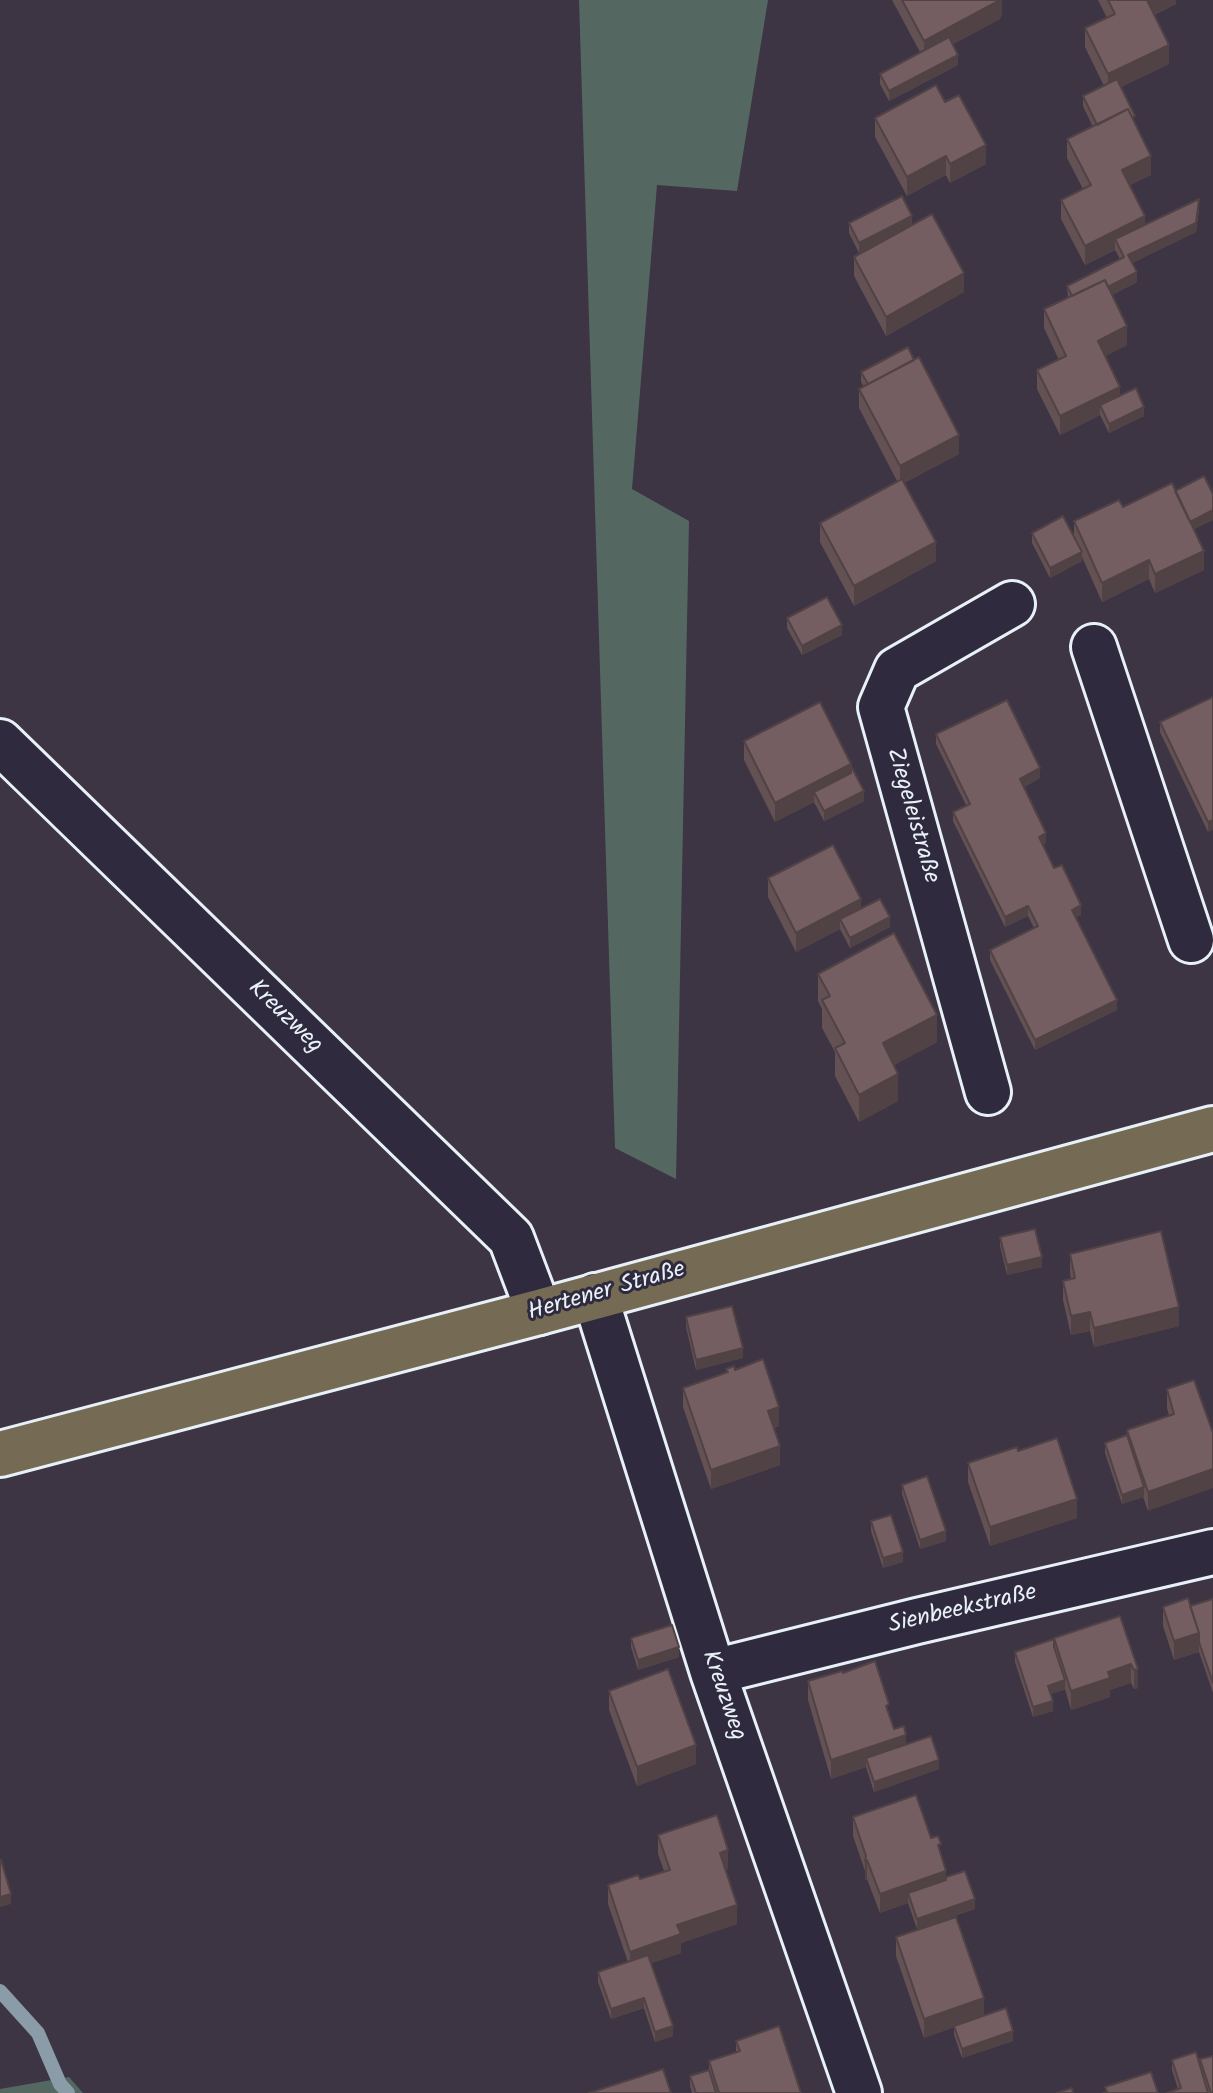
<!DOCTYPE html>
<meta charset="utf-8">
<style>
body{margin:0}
canvas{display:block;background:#3d3444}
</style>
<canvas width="1213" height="2093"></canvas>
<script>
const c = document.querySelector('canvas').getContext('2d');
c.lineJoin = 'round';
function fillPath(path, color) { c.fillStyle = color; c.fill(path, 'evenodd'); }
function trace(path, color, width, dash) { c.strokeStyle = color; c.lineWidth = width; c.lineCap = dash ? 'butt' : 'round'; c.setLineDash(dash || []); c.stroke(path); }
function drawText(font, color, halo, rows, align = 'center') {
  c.font = font + ' Kalam,sans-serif'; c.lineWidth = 6; c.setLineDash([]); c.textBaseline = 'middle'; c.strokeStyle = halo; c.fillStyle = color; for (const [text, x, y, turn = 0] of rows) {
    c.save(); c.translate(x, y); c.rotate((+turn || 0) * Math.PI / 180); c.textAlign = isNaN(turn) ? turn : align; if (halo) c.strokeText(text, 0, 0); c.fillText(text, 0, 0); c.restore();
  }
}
fillPath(new Path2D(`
 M579,0H768L737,191L657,185L632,489L689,521L676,1179L615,1148Z
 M69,2077L83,2093H0V2089Z`), '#546861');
trace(new Path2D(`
 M0,1991L38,2033L60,2084L68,2093`), '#8a9ca8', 14);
const minor = new Path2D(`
 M1094,647L1191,940
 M0,742L511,1238L539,1312
 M988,1092L881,707L897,670L1012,604
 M595,1296L713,1672L859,2093
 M713,1672L917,1621L1213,1552`);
const major = new Path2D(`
 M0,1454L539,1312L1213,1129`);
trace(minor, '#e8f1f8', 50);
trace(major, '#e8f1f8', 50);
trace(minor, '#2f2a3d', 44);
trace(major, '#756b55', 44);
fillPath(new Path2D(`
 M892,0H1002V13L1000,19L953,44L958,65L889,101L880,84V74L920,52Z
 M1098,0H1176V4L1154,15L1169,64L1121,87L1135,122L1151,175L1130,185L1145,225L1199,209L1196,232L1132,263L1137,282L1112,295L1127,345L1105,356L1120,396L1144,416L1109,433L1100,415L1060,435L1037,389V370L1059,360L1044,328V309L1068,297L1067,286L1120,259L1115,250L1085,265L1061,219V200L1083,189L1067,158V139L1093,127L1083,106V96L1104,86L1085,47V28L1107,18Z
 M945,102L986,164L950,183L946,175L907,196L875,137V118Z
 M849,223L912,225L964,292L886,336L854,276V257L893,236L859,253L849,233Z
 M861,372L959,454L904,483L936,561L854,606L820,542V523L897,481L859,408V389L864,387L861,382Z
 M1175,491L1213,494V520L1194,529L1204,570L1155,593L1149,579L1102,602L1082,557V561L1050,578L1032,543V533L1074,536V521Z
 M787,618L842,635L802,655L787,628Z
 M1213,697L1208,832L1160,732V722Z
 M936,734L1040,778L1024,787L1046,843L1043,844L1054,868L1081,915L1075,917L1117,1010L1035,1050L990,960V950L1034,928L1028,916L1005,927L953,821V812L966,805L936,744Z
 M744,741L851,766L864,801L824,821L814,802L775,822L744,760Z
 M768,878L861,908L890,927L850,948L840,929L796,952L768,897Z
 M818,974L937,1042L894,1065L898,1101L859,1122L835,1076V1052L822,1028V1009L818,1001Z
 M1000,1237L1042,1267L1007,1275L1000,1246Z
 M1070,1254L1179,1326L1094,1347L1090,1331L1071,1335L1063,1300V1281L1071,1279L1070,1273Z
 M686,1317L743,1358L696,1370L686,1327Z
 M726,1369L735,1370L779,1426L774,1428L780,1465L711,1489L683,1407V1388L726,1373Z
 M1194,1380L1148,1511L1143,1497L1122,1504L1105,1453V1443L1127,1435V1430L1169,1416L1167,1408V1389Z
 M1018,1451L1077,1518L990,1546L968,1482V1463Z
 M902,1485L946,1541L920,1549L902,1494Z
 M871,1521L903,1562L883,1568L871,1531Z
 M1213,1599V1693L1199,1652L1174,1660L1163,1626V1607L1190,1606Z
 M1120,1616L1138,1669V1688L1134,1689L1131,1683L1110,1690V1697L1071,1710L1065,1689L1051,1694L1053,1711L1033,1717L1015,1662V1652Z
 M631,1638L679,1657L638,1670L631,1647Z
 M843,1673L889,1716L894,1729L906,1745L939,1769L874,1792L866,1767L831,1779L808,1700V1681Z
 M609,1691L696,1764L637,1786L609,1710Z
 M853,1817L931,1838L941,1856L946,1877L975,1909L917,1929L908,1903L880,1913L867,1879L865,1880V1871L853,1836Z
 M658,1835L728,1869L725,1870L737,1924L681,1943V1953L651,1963L673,2036L655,2042L644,2008L611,2019L598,1982V1972L628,1962L608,1904V1885L640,1879L664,1871L658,1854Z
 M896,1937L984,2016L1013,2041L962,2058L954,2035V2027L924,2038L896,1956Z
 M736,2041L801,2093H692L690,2086V2076L709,2070V2061L736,2052Z
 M1200,2059L1213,2093H1167L1178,2089L1172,2070V2060L1200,2066Z`), '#645154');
fillPath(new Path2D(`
 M1000,0H1002V13L1000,19L924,60V41Z
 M1146,0H1176V4L1146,18Z
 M1169,45V64L1108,93V74Z
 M958,55V65L889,101V91Z
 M986,145V164L950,183V164Z
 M946,156V175L907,196V177Z
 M1151,156V175L1122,189V170Z
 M1199,199L1196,232L1128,265V255Z
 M912,216V226L859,253V243Z
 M1145,216V235L1115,239V250L1085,265V246Z
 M1137,272V282L1076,313V303Z
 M964,273V292L886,336V317Z
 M1127,326V345L1098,360V341Z
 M1120,387V406L1100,405V415L1060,435V416Z
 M1144,407V416L1109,433V424Z
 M959,435V454L900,485V466Z
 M1213,510V520L1187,533V523Z
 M936,542V561L854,606V586Z
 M1204,551V570L1155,593V574Z
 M1082,552V561L1050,578V568Z
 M1149,560V579L1102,602V583Z
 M842,625V635L802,655V646Z
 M851,764V783L814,792V802L775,822V803Z
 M1040,768V778L1020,789V779Z
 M864,791V801L824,821V811Z
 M1213,820V830L1208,832V822Z
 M1046,833V843L1039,846V837Z
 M861,899V918L840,919V929L796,952V933Z
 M1081,905V915L1072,920V910Z
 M1028,906V916L1005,927V917Z
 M890,917V927L850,948V938Z
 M1117,1000V1010L1035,1050V1040Z
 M937,1015V1042L883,1071V1043Z
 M898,1074V1101L859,1122V1095Z
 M1042,1257V1267L1007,1275V1265Z
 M1179,1307V1326L1094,1347V1328Z
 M1090,1312V1331L1071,1335V1316Z
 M743,1348V1358L696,1370V1360Z
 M779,1407V1426L768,1430V1411Z
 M780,1446V1465L711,1489V1470Z
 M1213,1469V1488L1148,1511V1492Z
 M1144,1487V1497L1122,1504V1495Z
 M1077,1499V1518L990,1546V1527Z
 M946,1531V1541L920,1549V1540Z
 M903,1552V1562L883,1568V1558Z
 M1199,1633V1652L1174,1660V1641Z
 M679,1647V1657L638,1670V1660Z
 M1131,1664V1683L1110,1690V1697L1071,1710V1691L1108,1672Z
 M1138,1669V1688L1134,1689V1670Z
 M1065,1680V1690L1048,1695V1686Z
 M1053,1701V1711L1033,1717V1707Z
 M906,1735V1754L866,1758V1767L831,1779V1760Z
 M696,1745V1764L637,1786V1767Z
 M939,1760V1769L874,1792V1782Z
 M728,1850V1869L720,1872V1853Z
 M867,1860V1879L865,1880V1861Z
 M946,1871V1890L908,1893V1903L880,1913V1894Z
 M11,1894V1904L0,1907V1897Z
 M975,1899V1909L917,1929V1919Z
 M737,1905V1924L681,1943V1953L630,1971V1952L677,1925Z
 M644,1998V2008L611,2019V2009Z
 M984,1998V2017L924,2038V2019Z
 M673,2026V2036L655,2042V2032Z
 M1013,2031V2041L962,2058V2049Z`), '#514245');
const building = new Path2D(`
 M902,0H1000L924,41Z
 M1108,0H1147L1169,45L1108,74L1085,28L1115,14Z
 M949,37L958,55L889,91L880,74Z
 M1117,79L1135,116L1132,117L1128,109L1097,125L1083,96Z
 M936,85L945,102L959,95L986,145L950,164L946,156L907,177L875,118Z
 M1128,109L1151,156L1122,170L1145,216L1085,246L1061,200L1091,185L1067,139Z
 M902,196L912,216L859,243L849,223Z
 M1199,199L1196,223L1128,255L1137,272L1108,287L1105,280L1072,296L1067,286L1124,257L1115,239Z
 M932,214L964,273L886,317L854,257Z
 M1105,280L1127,326L1098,341L1120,387L1060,416L1037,370L1066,356L1044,309Z
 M908,347L914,360L868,384L861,372Z
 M919,357L959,435L900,466L859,389Z
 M1136,388L1144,407L1109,424L1100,405Z
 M1204,476L1213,494V510L1190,522L1175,491Z
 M902,479L936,542L854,586L820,523Z
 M1172,483L1204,551L1155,574L1149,560L1102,583L1074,521L1119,500L1123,507Z
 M1063,516L1082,552L1050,568L1032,533Z
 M827,597L842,625L802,646L787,618Z
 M1213,697V820L1208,822L1160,722Z
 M1007,700L1040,768L1020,779L1046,833L1039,837L1054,868L1062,865L1081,905L1072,910L1117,1000L1035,1040L990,950L1038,926L1028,906L1005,917L953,812L970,804L936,734Z
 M820,702L851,764L775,803L744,741Z
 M851,766L864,791L824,811L814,792L851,773Z
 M833,845L861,899L796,933L768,878Z
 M880,899L890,917L850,938L840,919Z
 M894,933L937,1015L883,1043L898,1074L859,1095L835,1048L845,1043L822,1000L830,996L818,974Z
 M1035,1229L1042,1257L1007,1265L1000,1237Z
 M1161,1231L1179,1307L1094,1328L1090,1312L1071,1316L1063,1281L1075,1278L1070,1254Z
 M732,1306L743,1348L696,1360L686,1317Z
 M763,1359L779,1407L768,1411L780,1446L711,1470L683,1388L728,1372L726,1369L734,1366L735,1370Z
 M1194,1380L1213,1433V1469L1148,1492L1127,1430L1174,1414L1167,1389Z
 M1127,1435L1144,1487L1122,1495L1105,1443Z
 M1057,1438L1077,1499L990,1527L968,1463L1017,1447L1018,1451Z
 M927,1476L946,1531L920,1540L902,1485Z
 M891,1515L903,1552L883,1558L871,1521Z
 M1188,1598L1199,1633L1174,1641L1163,1607Z
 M1213,1599V1683L1199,1642V1633L1190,1606Z
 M1120,1616L1138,1669L1134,1670L1131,1664L1108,1672L1110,1678L1071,1691L1054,1638Z
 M672,1625L679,1647L638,1660L631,1638Z
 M1054,1639V1647L1065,1680L1048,1686L1053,1701L1033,1707L1015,1652Z
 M875,1661L889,1704L886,1706L894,1729L904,1726L906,1735L831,1760L808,1681L842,1671L843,1673Z
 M668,1669L696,1745L637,1767L609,1691Z
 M931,1736L939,1760L874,1782L866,1758Z
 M916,1795L931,1838L938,1836L941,1844L938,1845L946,1871L880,1894L867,1860L865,1861L866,1856L853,1817Z
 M717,1815L728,1850L720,1853L737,1905L677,1925L681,1934L630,1952L608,1885L638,1875L640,1879L670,1870L658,1835Z
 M0,1860H1L11,1894L0,1897Z
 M965,1871L975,1899L917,1919L908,1893L946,1880V1877Z
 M956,1917L984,1998L924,2019L896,1937Z
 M648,1955L673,2026L655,2032L644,1998L611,2009L598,1972Z
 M1006,2008L1013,2031L962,2049L954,2026Z
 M779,2026L801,2093H719L709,2061L740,2051L736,2041Z
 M1196,2052L1208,2093H1167L1181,2088L1172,2060Z
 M1213,2056V2093H1211L1200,2059Z
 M663,2069L671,2093H589Z
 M709,2070L716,2093H696L690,2076Z
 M1151,2072L1158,2093H1103L1107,2092L1105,2087Z
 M1072,2088L1073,2093H1057Z`);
fillPath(building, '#745e62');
trace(building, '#514245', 2);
drawText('24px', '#e8f1f8', '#2f2a3d', [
 ["Ziegeleistraße",911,816,74],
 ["Kreuzweg",284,1018,44],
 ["Hertener Straße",607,1293,-16],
 ["Sienbeekstraße",963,1611,-13],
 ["Kreuzweg",722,1696,71]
]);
</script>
